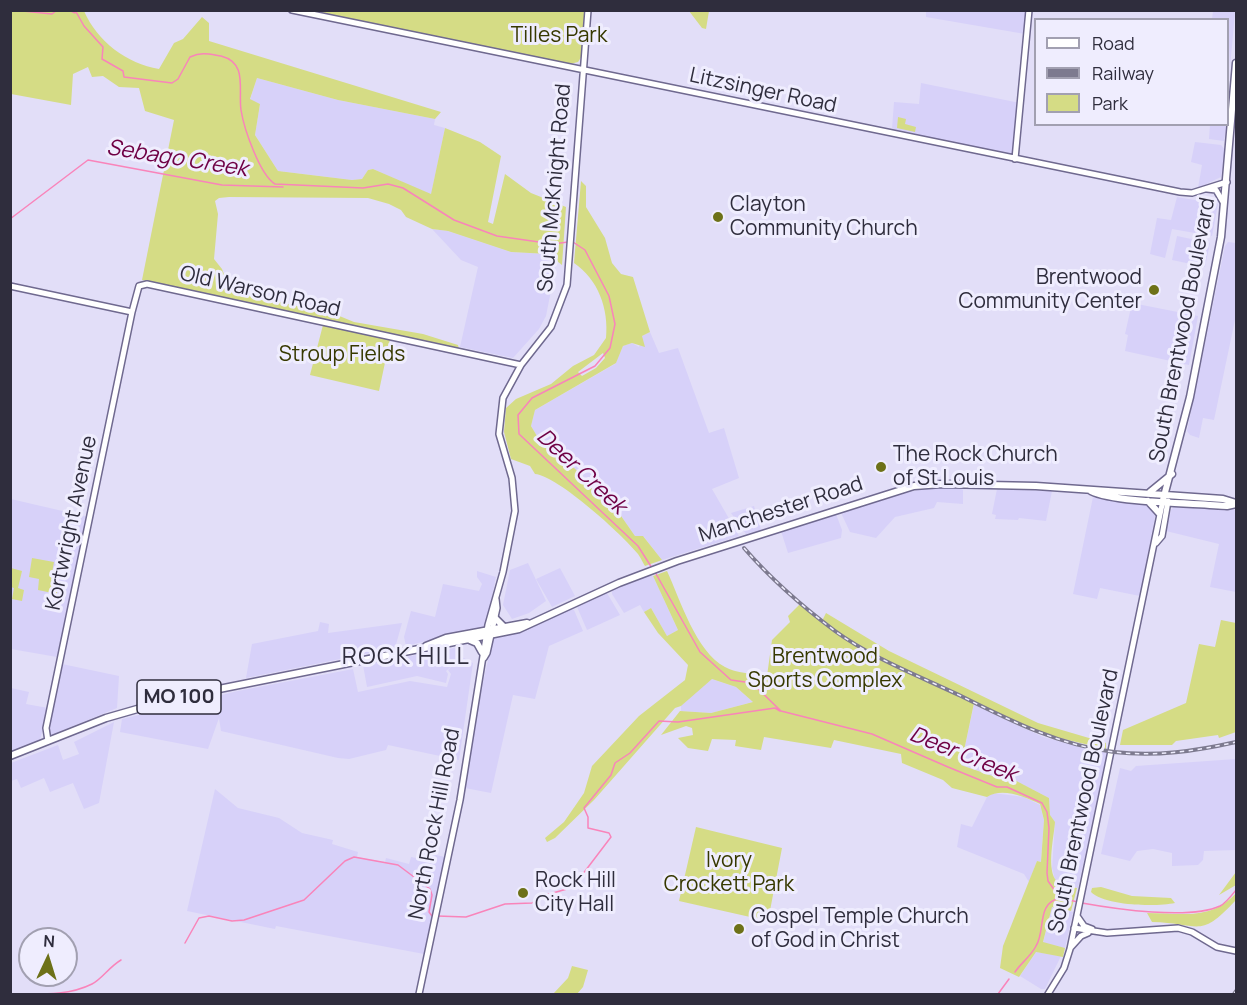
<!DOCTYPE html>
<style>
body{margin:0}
#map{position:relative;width:1247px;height:1005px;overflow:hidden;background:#e2def8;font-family:Manrope,sans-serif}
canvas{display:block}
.frame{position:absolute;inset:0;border:12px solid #2f2d3d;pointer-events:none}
.legend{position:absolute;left:1034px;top:18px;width:195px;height:108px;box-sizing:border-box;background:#efedfe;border:2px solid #a2a0b1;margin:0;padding:8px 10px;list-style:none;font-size:18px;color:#2f2d3d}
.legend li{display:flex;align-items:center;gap:12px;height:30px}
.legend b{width:30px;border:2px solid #a2a0b1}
.north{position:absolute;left:18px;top:927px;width:60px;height:60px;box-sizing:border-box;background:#efedfe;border:2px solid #a2a0b1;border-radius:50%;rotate:4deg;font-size:16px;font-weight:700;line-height:24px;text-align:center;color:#2f2d3d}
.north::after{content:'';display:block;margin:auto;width:21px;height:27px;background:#6d7118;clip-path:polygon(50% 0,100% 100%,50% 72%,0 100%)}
</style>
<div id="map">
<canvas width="1247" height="1005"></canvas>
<div class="frame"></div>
<ul class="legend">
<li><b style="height:8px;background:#fff"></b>Road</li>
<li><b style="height:8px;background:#7d7a8f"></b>Railway</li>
<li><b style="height:16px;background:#d5dc85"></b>Park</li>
</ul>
<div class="north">N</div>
</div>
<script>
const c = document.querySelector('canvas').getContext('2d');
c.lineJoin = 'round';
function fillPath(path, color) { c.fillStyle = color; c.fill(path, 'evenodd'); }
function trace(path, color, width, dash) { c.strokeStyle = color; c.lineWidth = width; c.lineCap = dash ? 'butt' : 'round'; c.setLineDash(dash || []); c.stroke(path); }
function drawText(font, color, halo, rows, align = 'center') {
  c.font = font + ' Manrope,sans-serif'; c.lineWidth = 6; c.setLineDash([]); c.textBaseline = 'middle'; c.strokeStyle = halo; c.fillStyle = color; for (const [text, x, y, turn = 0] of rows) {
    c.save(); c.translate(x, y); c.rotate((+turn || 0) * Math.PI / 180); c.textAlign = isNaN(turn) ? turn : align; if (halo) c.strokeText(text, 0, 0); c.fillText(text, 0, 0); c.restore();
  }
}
fillPath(new Path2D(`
 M926,11H1027L1025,34L926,17Z
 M1213,11L1235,12L1230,68L1228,20L1212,19Z
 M257,78L338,100L435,119L434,125L445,128L431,195L373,169L368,170L362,179L352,180L278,171L255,135L260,104L250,100Z
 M921,83L1020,103L1013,155L894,132L892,129L894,102L919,104Z
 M1210,125H1227L1224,141L1209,139Z
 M1195,142L1221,145L1225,150L1221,177L1198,188L1202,165L1191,162Z
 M1177,197L1218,204L1212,236L1172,229L1165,258L1150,254L1157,218L1171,220Z
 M432,229L448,231L511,252L548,254L557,260L546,316L539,329L513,358L460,347L478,267L461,260Z
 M1177,236L1210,243L1205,267L1172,260Z
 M1228,242L1236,243V315L1214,420L1203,418L1199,438L1190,435L1187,431L1225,246Z
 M1132,303L1198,316L1189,365L1125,351L1128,335L1125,334Z
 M650,332L659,353L678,348L709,433L724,428L739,478L712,489L739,536L662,560L644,537L635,536L619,513L611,512L581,474L537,436L531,426L535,410L615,364L623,346L632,343L639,347L642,336Z
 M958,487L963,490V504L937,502L934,508L895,517L876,538L850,532L842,515L843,511L921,489Z
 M997,489L1052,491L1046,521L1019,518L1018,520L995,519L996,515L992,514Z
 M1093,497L1148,503L1156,511L1140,596L1100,588L1097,599L1073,594Z
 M11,499L88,517L57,657L11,649Z
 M1176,504L1236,510V592L1210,587L1219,544L1166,531L1171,510Z
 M754,506L761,530L746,534L731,513Z
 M836,514L842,530L841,538L788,553L781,531Z
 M528,563L546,601L529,613L512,619L503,605L510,570Z
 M560,568L575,596L552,607L536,579Z
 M477,571L496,577L487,621L483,627L406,646L404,637L411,611L435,617L443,584L479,591L482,584L477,577Z
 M649,576H653L678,630L667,636L651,608L644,612L640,605L624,613L612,594V590Z
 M607,593L620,615L587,630L577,607Z
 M569,609L574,610L583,631L549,646L535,699L513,695L491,793L465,788L470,740L493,638L528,628Z
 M320,622L329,624L328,633L402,623L395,648L246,678L252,644L318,631Z
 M459,647L462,657L473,663L459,760L388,745L386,750L349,759L338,758L221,731L219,718L208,749L120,732L122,719L238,691L353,669L358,692L410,681L447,687L451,674L448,670L461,658L446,671L448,674L446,683L417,676L367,687L363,665Z
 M62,664L119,676L117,708L49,736L48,734Z
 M712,679L736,687L753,702L711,713L681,711V706L697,690Z
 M11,688L29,692L26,704L48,708L40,740L11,752Z
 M974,704L1043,737L1107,753L1078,888L1062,885L1055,880L1052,868L1055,822L1050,816L1049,798L1004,775L1002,779L961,765Z
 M114,722L99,803L84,809L73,783L50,792L44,778L21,788L17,779L11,781V763L58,745L63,760L79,754L74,742Z
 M1236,759V850L1204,851L1203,860L1198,865L1172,866V853L1153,849L1137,851L1130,861L1101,854L1120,768L1131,771L1136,766Z
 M215,789L238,808L279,818L302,833L333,840L332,844L358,852L357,857L385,862L386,858L409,864L411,857L421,859L423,852L445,857L424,954L276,926L275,929L187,911Z
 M993,793L1024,797L1040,805L1044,820L1041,862L1037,861L1029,882L1024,874L957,847L961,824L972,827L987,797Z
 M1052,907L1073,912L1065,948L1043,943Z
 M1036,952L1061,956L1045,989H1041L1020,976Z`), '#d7d1f9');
fillPath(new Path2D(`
 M10,11H84C97,41 127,64 159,69L174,43L183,39L202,17L209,23V41L441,112L435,119L338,100L257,78L250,99L260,104L255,135L278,171L352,180L362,179L368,170L373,169L431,194L445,128L480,142L501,156L488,222L493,224L505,174L531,193L566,207L562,265L548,254L511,252L448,231L432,229L406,217L401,210L389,204L368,198L229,197L219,198L215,201L218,214L214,259L222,269L227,282L234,289L253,296L337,315L354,322L423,334L458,345L459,349L142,280L174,120L145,111L139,88L119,87L103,76L92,77L88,67L73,74L71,105L11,94Z
 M306,11H587L582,56L578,62L570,64Z
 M689,11H709L706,29L702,28Z
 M898,117L906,119L905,124L916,127L915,132L897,128Z
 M581,181L586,186V207L605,238L612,263L621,274L633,277L650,332L642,336L645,347L632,343L623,346L616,363L535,410L531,426L537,436L581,474L611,512L619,513L635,536H643L662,560L645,566C643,563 641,558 638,554C623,535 558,476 535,474L530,466L511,459L504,432L506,408L516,399L551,384L573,366L594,355L606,338C609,309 598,279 574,263ZM603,353L605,358L596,368L582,376L578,372Z
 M323,325L390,339L379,391L310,375Z
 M32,558L54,562L51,578L58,580L57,594L38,590L39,579L29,577Z
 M11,568L22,571L18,588L24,590L22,601L12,599L14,588L11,587Z
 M667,571C680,599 696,652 725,667C735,673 755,674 767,676L772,640L790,622L788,616L800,604L822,621L826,613L889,651L1038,723L1106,743V749L1051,736L974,703L961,765L1001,779L1005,775L1049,798L1050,815L1055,822C1054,837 1047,865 1055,879C1059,886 1069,887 1077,888L1071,911L1052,907L1043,942L1065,948L1063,957L1036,952L1019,977L1000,968L1003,946L1037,861L1041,862L1044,820L1040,804C1025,797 1002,787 987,797L952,788L943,780L902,763L901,754L834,740L831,748L764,737L761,750L735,746L736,740L712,739L708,751L688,748L678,738L693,735L692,728L686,726L661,735L680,711L711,713L753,702L736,687L712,679L681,706L675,708L594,800L555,838L547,842L545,838L564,822L584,793L592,766L639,716L685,680L688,665L658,633L644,612L651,608L667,636L678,630L653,576Z
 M1221,620L1236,623V732L1219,738L1218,735L1176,741L1172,745H1120L1123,730L1186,703L1199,644L1215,647Z
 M696,827L782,848L768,921L679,901Z
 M1236,872V885L1219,895Z
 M1101,887L1132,896L1171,898L1175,903C1156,907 1105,906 1091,892L1092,888Z
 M1236,893V900C1199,940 1201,923 1152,922L1147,913C1182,913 1211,921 1236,893Z
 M572,966L588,970L583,987L577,994H553L568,978Z`), '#d5dc85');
trace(new Path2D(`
 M13,10L52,14L57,10
 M69,10L75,13
 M75,10L84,26L103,47L102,59L123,71L124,77L172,83L178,79L190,57C202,52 208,54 221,56C248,63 238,89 241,110C244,129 260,175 275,184L363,188L388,184L403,188L454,220L497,236L553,244L568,242
 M10,219L88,160L222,185L283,187
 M573,242L585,250L609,296L615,324L610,348L595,366L532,398L518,415L519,434L638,546L652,568
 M655,572L700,652L731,680L752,683L781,711L872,734L948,767L997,787H1007L1042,803L1047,812L1049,828L1047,873L1048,881L1060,898L1078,902
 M1082,903C1115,909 1190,920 1220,906C1226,903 1232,895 1236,890
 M437,916L466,917L505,904L532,903L542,896L567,889L576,883L611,837L609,833L588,828V817L584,808L611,775L615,763L630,753L659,721L678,722L775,708L780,711
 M185,943L199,918L209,916L232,921L244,920L304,900L345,861L354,857L398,865L430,889L432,895L429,912L432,916
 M1015,972C1021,963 1031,956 1036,946C1046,930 1036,903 1060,898
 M16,994C41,994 68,996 92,984C102,979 109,967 121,960
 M998,994L1009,979`), '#f984ba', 1.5);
const secondary = new Path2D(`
 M292,10L1180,192L1192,193L1227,182
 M1015,159L1029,10
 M1207,189L1216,190L1223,202
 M10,286L132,312
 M1156,543L1162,536L1168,501
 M484,658L487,653L497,608L496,599
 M48,741L46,728L132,312L139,286L147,284L521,365
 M1077,916L1084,926L1092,929
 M1074,928L1107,933L1178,928L1192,932L1217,947L1236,951
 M1071,947L1081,936L1088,933
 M419,994L460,800L488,625L503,572L515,511L512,478L499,434L503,398L521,365L551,327L567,285L588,10
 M1048,994L1064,968L1070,949L1163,500`);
const primary = new Path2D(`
 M1091,491C1115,503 1196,503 1227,506L1236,504
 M1150,492L1172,474
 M1163,500L1190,397L1221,237L1236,63
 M1148,501L1159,513
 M495,618L503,626
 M470,640L477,643L482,652
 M426,646L446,638L527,623
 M10,756L106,718L179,697L519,629L619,583L677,561L914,486L942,484L1036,486L1223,499L1236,503`);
trace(secondary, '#6f698f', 8);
trace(primary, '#6f698f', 9);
trace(secondary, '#fff', 5);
trace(primary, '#fff', 6);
const rail = new Path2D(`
 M744,548C770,578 803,607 835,631C872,658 919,676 961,696C1011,721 1059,745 1114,752C1156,757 1196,751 1236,742
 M1234,994L1236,991`);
trace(rail, '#7d7a8f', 4);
trace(rail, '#efedfe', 1.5, [4.5]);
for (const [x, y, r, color] of [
 [718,217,6,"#6d7118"],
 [1154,290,6,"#6d7118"],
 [881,467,6,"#6d7118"],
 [523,893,6,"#6d7118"],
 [739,929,6,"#6d7118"]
]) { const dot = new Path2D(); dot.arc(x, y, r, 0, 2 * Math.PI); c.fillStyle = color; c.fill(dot); trace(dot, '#efedfe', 2); }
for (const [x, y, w] of [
 [179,697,84]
]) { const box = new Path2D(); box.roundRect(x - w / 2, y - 17, w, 34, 4.5); c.fillStyle = '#efedfe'; c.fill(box); trace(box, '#2f2d3d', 1.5); }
drawText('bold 20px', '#2f2d3d', null, [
 ["MO 100",179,697]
]);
drawText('21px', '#373900', '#efedfe', [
 ["Tilles Park",559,36],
 ["Stroup Fields",342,355],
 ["Brentwood",825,657],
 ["Sports Complex",825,681],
 ["Ivory",729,861],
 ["Crockett Park",729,885]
]);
drawText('21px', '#2f2d3d', '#efedfe', [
 ["Litzsinger Road",763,91,12],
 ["South McKnight Road",555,188,-85],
 ["Old Warson Road",260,292,13],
 ["South Brentwood Boulevard",1183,330,-79],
 ["Manchester Road",781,510,-18],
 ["Kortwright Avenue",72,523,-78],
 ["South Brentwood Boulevard",1084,801,-78],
 ["North Rock Hill Road",435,824,-79]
]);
drawText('21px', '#2f2d3d', '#efedfe', [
 ["Clayton",730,205],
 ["Community Church",730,229],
 ["Brentwood",1142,278,"right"],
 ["Community Center",1142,302,"right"],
 ["The Rock Church",893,455],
 ["of St Louis",893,479],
 ["Rock Hill",535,881],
 ["City Hall",535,905],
 ["Gospel Temple Church",751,917],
 ["of God in Christ",751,941]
], 'left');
drawText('italic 22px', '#6f0044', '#efedfe', [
 ["Sebago Creek",177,159,9],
 ["Deer Creek",581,472,43],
 ["Deer Creek",963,755,22]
]);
c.letterSpacing = '1.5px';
drawText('24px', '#2f2d3d', '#efedfe', [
 ["ROCK HILL",406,657]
]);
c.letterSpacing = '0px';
</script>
